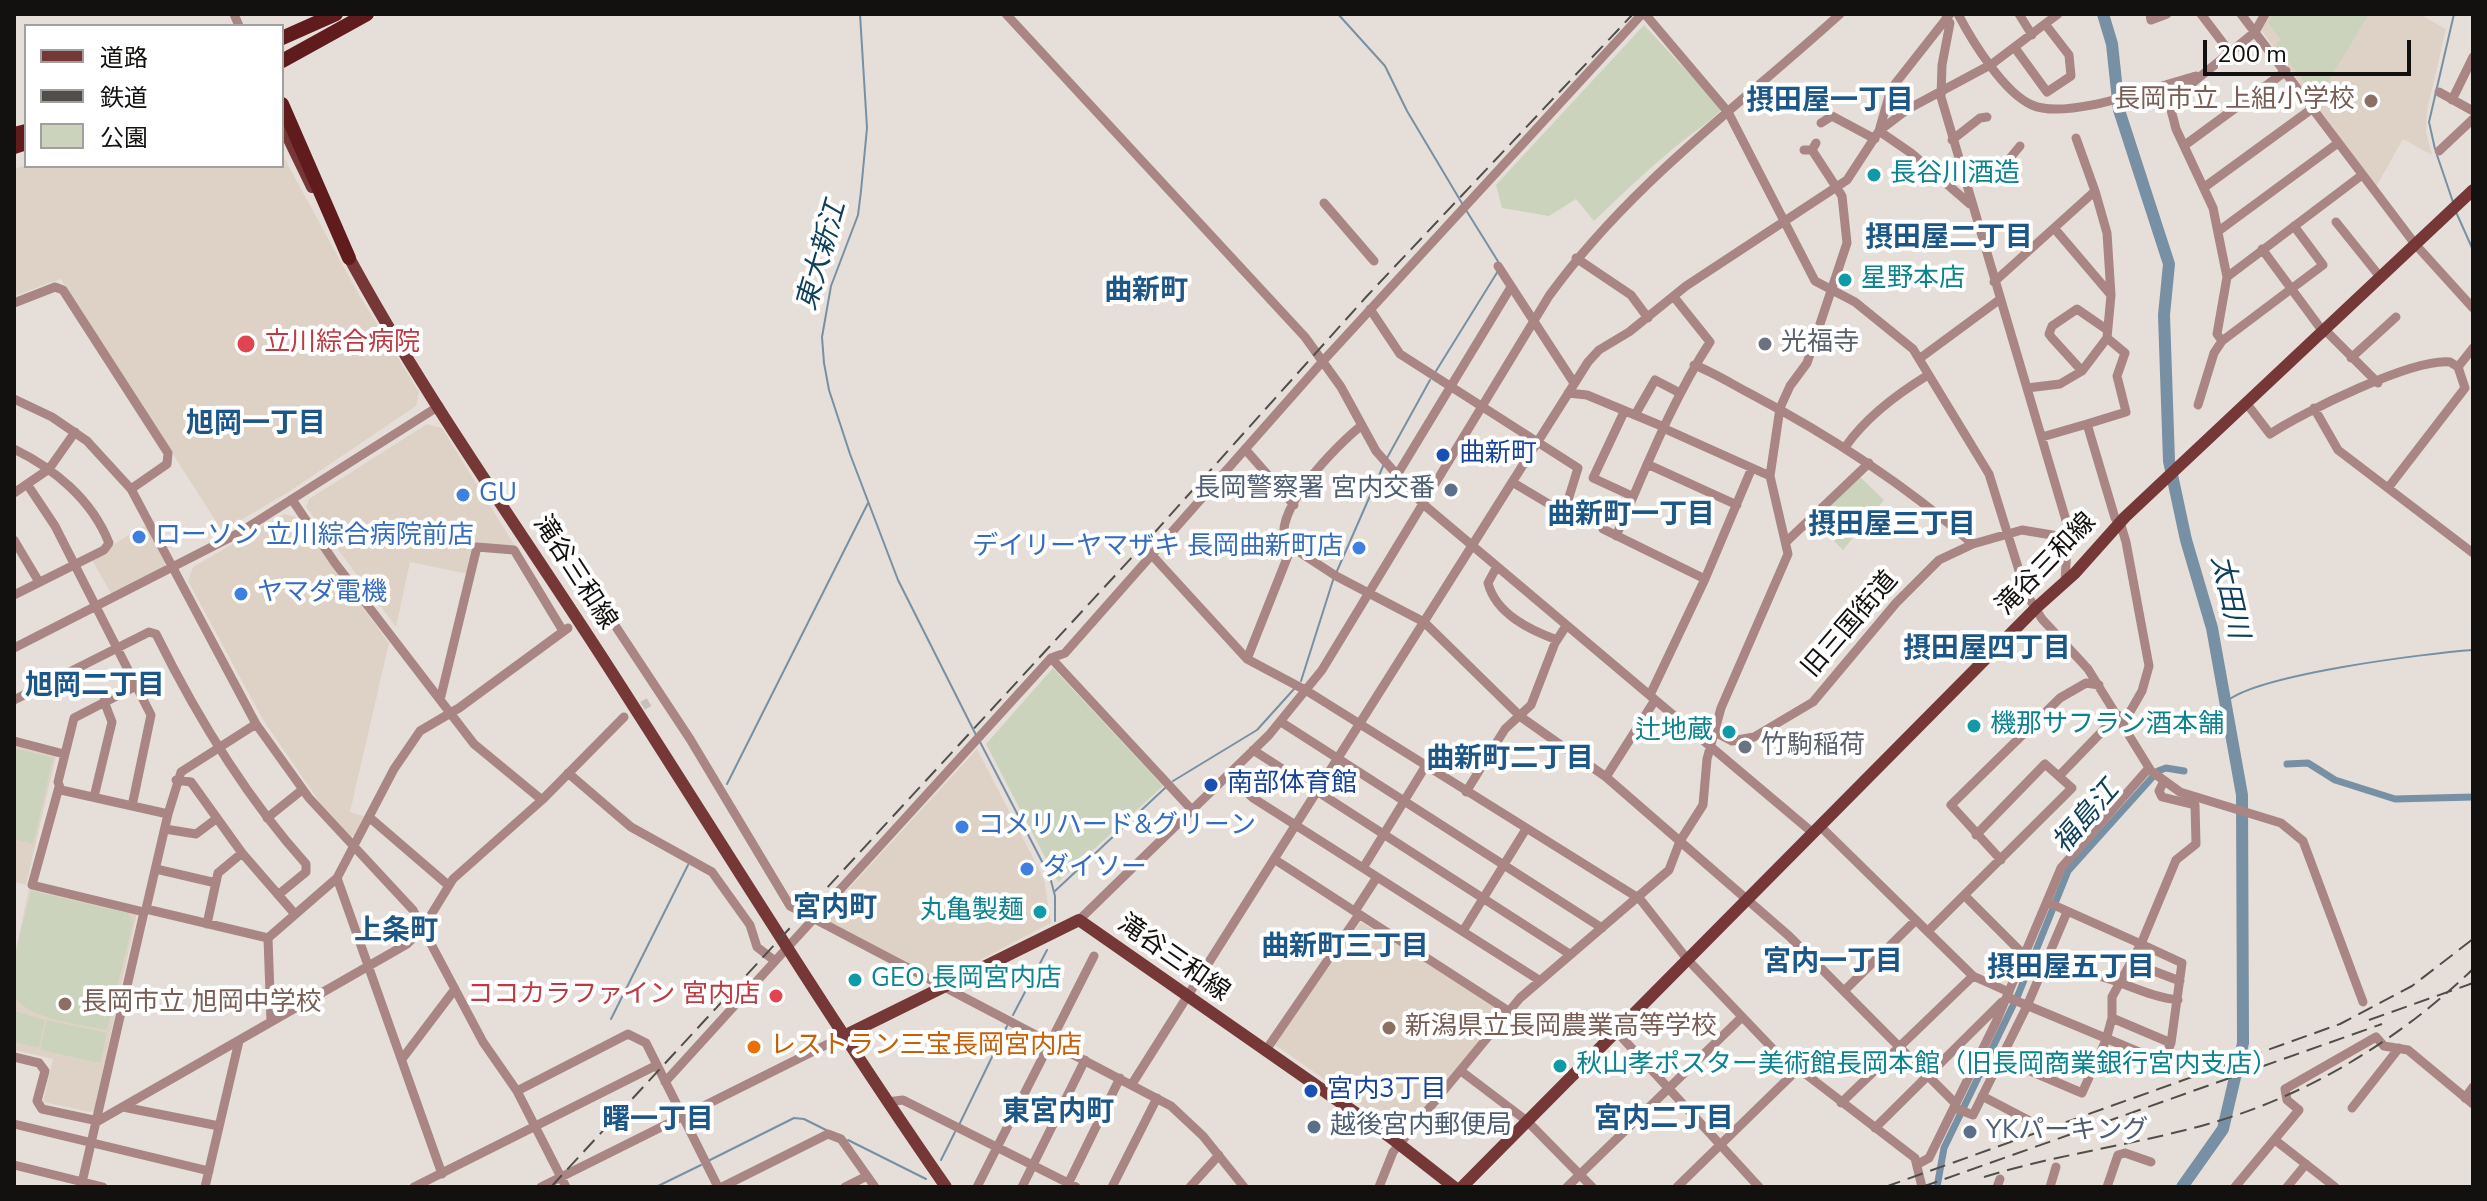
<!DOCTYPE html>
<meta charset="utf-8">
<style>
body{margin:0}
#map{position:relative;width:2487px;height:1201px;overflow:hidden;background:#e6dfd9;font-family:"Nunito Sans","Noto Sans JP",sans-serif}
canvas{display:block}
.frame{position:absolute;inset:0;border:16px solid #13110f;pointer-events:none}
.legend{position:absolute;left:24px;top:24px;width:260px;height:144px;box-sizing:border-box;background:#fff;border:2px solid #a1a09f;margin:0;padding:10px 14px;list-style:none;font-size:24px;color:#13110f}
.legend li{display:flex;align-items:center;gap:16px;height:40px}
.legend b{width:40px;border:2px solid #a1a09f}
.scale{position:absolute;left:2203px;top:40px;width:208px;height:36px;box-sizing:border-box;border:4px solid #13110f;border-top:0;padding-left:10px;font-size:24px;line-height:28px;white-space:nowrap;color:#13110f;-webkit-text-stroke:6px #fff;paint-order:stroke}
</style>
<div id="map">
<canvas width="2487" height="1201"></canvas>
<div class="frame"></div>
<ul class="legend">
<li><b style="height:10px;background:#753837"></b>道路</li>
<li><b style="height:10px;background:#514e4a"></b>鉄道</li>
<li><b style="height:22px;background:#cbd3bd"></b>公園</li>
</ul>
<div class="scale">200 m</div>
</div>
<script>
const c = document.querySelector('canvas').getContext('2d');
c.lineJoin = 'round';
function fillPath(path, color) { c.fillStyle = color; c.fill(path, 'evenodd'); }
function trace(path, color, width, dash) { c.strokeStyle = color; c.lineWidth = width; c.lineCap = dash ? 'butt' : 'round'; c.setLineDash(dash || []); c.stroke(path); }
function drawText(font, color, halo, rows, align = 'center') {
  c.font = font + ' "Nunito Sans","Noto Sans JP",sans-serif'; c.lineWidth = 8; c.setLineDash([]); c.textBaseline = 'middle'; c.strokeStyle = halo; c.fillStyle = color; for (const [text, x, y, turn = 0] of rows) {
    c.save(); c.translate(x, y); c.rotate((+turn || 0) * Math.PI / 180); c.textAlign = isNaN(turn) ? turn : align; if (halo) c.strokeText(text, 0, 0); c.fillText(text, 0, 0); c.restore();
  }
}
fillPath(new Path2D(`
 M2269,14H2419L2446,29L2427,111L2426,131L2432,155L2403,139L2376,187L2261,30Z
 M282,154L358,293L419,392L416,406L287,493L222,531L61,279L14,296V169L26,165L282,166Z
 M427,424L442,428L515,546L476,544L468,574L410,562L396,627L306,507L309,499Z
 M284,514L296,517L389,643L350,812L364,816L355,835L351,837L321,804L263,720L188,581L193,567Z
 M149,523L167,559L164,568L112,595L91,558Z
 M14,746L56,756L26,885L14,882Z
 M977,749L1044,879L1051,923L940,981L819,921Z
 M29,889L137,913L94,1111L90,1112L43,1102L53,1059L14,1050V958Z
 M1361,922L1506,1012L1401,1133L1274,1044Z`), '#ded2c6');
fillPath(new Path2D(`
 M2272,14H2369L2317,100L2276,44L2281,40L2268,22Z
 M1644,25L1722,109C1707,125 1690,134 1674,148C1646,171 1620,196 1594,221L1576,199L1549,216L1502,208L1496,185Z
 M1860,477L1884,500L1843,550L1812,519Z
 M1053,668L1163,786L1058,882L986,744Z
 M14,748L53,758L33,844L14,839Z
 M31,891L128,913L133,921L107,1030C85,1025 25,1019 15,996C6,976 26,914 31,891Z
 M14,1011L45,1020L39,1048L14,1042Z
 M47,1020L107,1033L100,1063L40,1050Z`), '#cbd3bd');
trace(new Path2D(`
 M860,14L867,128L861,191L858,215L831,286L822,337L824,363L829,390L850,454L898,580L976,735
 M1338,14L1385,66L1407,111L1463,205
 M2435,149L2429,122L2454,14
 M2437,155L2453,202
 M1466,210L1499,263
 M2456,212L2473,250
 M1436,371L1498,271
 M1387,458L1430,380
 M1337,571L1384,464
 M1301,681L1334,577
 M2224,704C2249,675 2429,653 2473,650
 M979,740L1050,877L1055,896V921
 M1173,781L1257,730L1294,689
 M727,784L868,503
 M1055,891L1165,788
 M1013,1015L1047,950
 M611,1019L688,865
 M959,1125L1007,1026
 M848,1140L926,1179
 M710,1160L794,1118L804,1119L828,1131
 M941,1160L955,1132
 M656,1187L701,1165`), '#7790a3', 2);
trace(new Path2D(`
 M2287,764L2308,763L2335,780L2395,799L2473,797
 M1937,1187L1944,1148L2018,995L2068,871L2158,771L2166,768L2184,771`), '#7790a3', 7);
trace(new Path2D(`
 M2103,14L2112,44L2119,110L2169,264L2164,315L2169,461L2186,540L2212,628L2242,795L2243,1043L2223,1129L2182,1187`), '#7790a3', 12);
trace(new Path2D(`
 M631,713L649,702`), '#c6c0bb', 9, [9, 4.5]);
trace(new Path2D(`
 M234,14L239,26
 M1006,14L1305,337L1341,387L1376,451L1423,504L1813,833
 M1645,14L1728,112L1815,281L1855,302L1913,349L1989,474L2026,593L2042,619L2088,669L2151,771L2180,792L2281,823L2303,841L2363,1002
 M1958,14C1972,41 2004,93 2032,105C2068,121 2157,86 2196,76
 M2019,14L2032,35
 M2150,14L2151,20L2167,14
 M2201,14L2229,51
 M2241,14L2415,244L2473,308
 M2265,14L2255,32L2169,102L2176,129L2213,208L2227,277L2362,175
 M1946,18L1950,23L1942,65L1941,97L2068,527L2065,583
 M2015,48L2047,92L2071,76L2069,55L2045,24
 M2439,92L2473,111
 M2452,100L2473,57
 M1821,123L1832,116L1875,139
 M1879,131L1908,109L1992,64L2058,14
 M1879,131L1911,153L1970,204
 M2076,138L2095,191
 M1952,140L1980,118L1987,117
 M2185,145L2286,71
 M1804,150H1812L1816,143
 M2439,151L2473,119
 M1962,174H1997L2020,146
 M2206,186L2313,108
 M1324,203L1374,261
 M2336,222L2381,278
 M2054,228L2095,191L2107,233L2111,295
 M2220,230L2338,143
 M2262,249L2324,333
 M1576,258L1631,295L1648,318
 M1498,266L1574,383
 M2227,277L2217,334L2222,341L2323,265L2294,226
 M1994,282L2054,228L2111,295L2107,338L2082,371
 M14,303L55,287L63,290L168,453L167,464L131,489
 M1370,309L1400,354L1578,468L1564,513L1512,482
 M2326,331L2378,383
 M2351,358L2396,317
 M1919,359L1999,300
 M1694,365C1713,372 1730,383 1749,393C1831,436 1903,483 1973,544
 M2458,367L2473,348
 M2027,388L2060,384L2082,371L2052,338L2049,334L2052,326L2077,309L2106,329
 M1568,393L1587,395L1664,427
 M14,399L52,417L87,441L131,489L256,724L309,798L413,910L483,1042L517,1091L566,1187
 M2247,404L2270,434C2303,412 2413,358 2450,362L2458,367L2465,388L2388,488
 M2198,405L2214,353L2222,341
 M2314,408L2338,450L2473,553
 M1624,412L1593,478L1632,496
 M1635,415L1655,380L1680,393
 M2087,424L2126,412L2117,376L2125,353L2107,338
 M1361,426C1339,443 1268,514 1287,544L1336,576L1424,622L1521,717L1606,777L1789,936L1956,1104
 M1663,428L1770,476
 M2042,437L2087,424L2115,518L2120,522L2126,542L2149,666L2142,691L2123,724
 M1846,446C1867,416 1897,394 1928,375
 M14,449C55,469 92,500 109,543L104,550L14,595
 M1245,449L1294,505
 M1647,464L1737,505
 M1397,475L1511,287
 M27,484L55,526L151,715L132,806
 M14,493L49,469L75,432
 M293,501L335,563L474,744L542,800
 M1603,529L1705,579
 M1616,536C1645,471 1671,402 1710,342L1674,297
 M14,540L39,582
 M1786,542L1869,463
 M1150,553L1247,659L1307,691L1640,899L1687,959L1773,1049L1915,1158L1922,1187
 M1496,568L1488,583C1496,614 1530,630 1557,640
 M589,586L690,739L790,906L1171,1106L1203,1136L1244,1187
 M593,611L603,605
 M14,648L237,534L439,406
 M1051,658L1192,810
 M1247,659L1291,548
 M136,686L74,718L58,782L61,790L168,814L181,772L256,724
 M1650,695L1705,579L1751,470
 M441,696L477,547L514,550L563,631
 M14,700L149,632L156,634C197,717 244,795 306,864V872L278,895
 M1281,722L1602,928
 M1715,732L1732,741L1754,737L1813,702L1896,603L1939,560L1973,544L2022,530L2070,538
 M14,741L64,754
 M1253,750L1568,953
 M568,773L631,827L712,872L750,925L757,947L775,961
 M1228,775L1253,798L1539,980
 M2059,776L2118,715
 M1606,777L1655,700
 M176,780L191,782L242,853L294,913
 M59,787L32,885L144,912L81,1187
 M1466,792L1505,729L1531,705L1555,643L1566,626
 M94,797L112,722L104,701
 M168,814L146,909L268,938
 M369,817L448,885
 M267,818L302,790
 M1821,827L1973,976L2009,992
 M165,829L196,834L216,819
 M1274,859L1510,1012
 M2001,860L1951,805L2060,698L2086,683L2099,685
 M1363,868L1425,767
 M156,869L216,883
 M337,878L442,1174
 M1966,897L2024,955
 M2047,902L2141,944L2176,860L2196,844L2195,805L2162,797L2159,791L2163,783
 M1355,911L1377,877
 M1079,920L1269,735L1322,670L1549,296C1629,185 1740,105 1840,14
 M207,924L218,873L242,853
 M1463,931L1526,829
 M1928,931L2072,788L2045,764L1976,835
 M2130,962L2180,981
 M2042,969C2062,978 2079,971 2099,976C2126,983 2150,997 2178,1000
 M1844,991L1916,920
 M2112,1018L2171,1043
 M271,1022L268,938L337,878L394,769L420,731L459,708L568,628
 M1616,1031L1759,1187
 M1266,1050L1358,916
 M14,1057L39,1063L45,1071L37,1101L42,1109L98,1121L407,944L423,928L453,879L542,800L624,717
 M402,1059L455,989
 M2002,1059L2082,1093L2106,1040L2112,1018V997L2141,944L2182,963L2171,1043L2163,1062L2007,997
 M1461,1071L1527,1121L1592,1187
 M665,1082L1051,658L1065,653L1323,361L1642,14
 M1132,1084L1588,362L1599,350L1629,332L1686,286L1847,180L1879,131L1891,89L1950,14
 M517,1091L628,1034L646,1043L718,1187
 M1982,1096L2028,1120
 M2465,1098L2473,1087
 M887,1102L903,1100L1076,1187
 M1841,1103L1973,976
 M123,1107L219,1126
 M1955,1108L1973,1115L2027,1006L2067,912
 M2352,1108L2399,1048
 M14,1124L209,1171
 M1875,1128L2002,1002
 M2275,1140L2335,1187
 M1918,1164L1929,1158L1996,1022L2061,868L2149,768
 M14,1165L103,1187
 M1067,1186L1120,1078
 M205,1187L239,1041
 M414,1187L657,1065
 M541,1187L844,1036
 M722,1187L828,1134L841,1139L875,1187
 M845,1187L867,1176
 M977,1187L1094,956
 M1022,1187L1085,1060
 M1112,1187L1157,1098
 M1190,1187L1219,1155
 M1379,1187L1393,1152L1520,998L1669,870L1680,841L1703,805L1707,759L1721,708L1788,554L1770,476L1780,408L1790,386L1807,363L1847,243L1842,196L1812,150
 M1567,1187L1742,1017
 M1677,1187L1797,1070
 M1997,1187L2000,1179
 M2050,1187L2056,1167
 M2107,1187L2118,1155L2125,1153L2151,1162
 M2235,1187L2299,1110L2287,1100L2285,1089L2376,1037L2384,1046L2408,1050L2473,1104
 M2287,1187L2306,1164`), '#a98583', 9);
trace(new Path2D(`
 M282,125L312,187
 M345,250C420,390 514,521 600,654C715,832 825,1013 946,1187
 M844,1036L1079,920L1390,1137L1454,1187
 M1462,1187L2037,607L2075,573L2125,517L2473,190`), '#753837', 12);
trace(new Path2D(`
 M282,38L336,14
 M282,61L367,14
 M282,104L349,258
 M14,134L26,131
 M14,147L26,143`), '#601b1d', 14);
trace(new Path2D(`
 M2369,1020L2473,983
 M1984,1177C2058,1154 2134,1145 2208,1124C2307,1096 2399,1040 2473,969
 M551,1187L1146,542L1367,296L1633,14
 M1885,1187L2340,1024L2412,986L2473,939
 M1922,1187L2382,1024`), '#514e4a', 2, [16, 8]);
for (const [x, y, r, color] of [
 [2371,101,8,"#8d6e63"],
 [1874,175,8,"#0f9aa8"],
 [1845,280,8,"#0f9aa8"],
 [246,344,10,"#e0444e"],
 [1765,344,8,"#6b7280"],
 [1443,455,8,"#1a4fb4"],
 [1451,490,8,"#5c6f8a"],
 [463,495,8,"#3f7fe0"],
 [139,537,8,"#3f7fe0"],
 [1359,548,8,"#3f7fe0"],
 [241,594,8,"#3f7fe0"],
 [1974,726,8,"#0f9aa8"],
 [1729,732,8,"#0f9aa8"],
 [1745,747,8,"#6b7280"],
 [1211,785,8,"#1a4fb4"],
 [962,827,8,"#3f7fe0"],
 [1027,869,8,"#3f7fe0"],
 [1040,912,8,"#0f9aa8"],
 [855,980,8,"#0f9aa8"],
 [776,996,8,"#e0444e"],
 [65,1004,8,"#8d6e63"],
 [1389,1028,8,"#8d6e63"],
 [754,1047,8,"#e8710a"],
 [1560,1066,8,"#0f9aa8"],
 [1311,1091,8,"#1a4fb4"],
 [1314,1127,8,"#5c6f8a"],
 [1970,1132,8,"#5c6f8a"]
]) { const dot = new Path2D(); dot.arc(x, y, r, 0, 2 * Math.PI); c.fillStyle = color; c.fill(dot); trace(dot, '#fff', 3); }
drawText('26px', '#785e54', '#fff', [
 ["長岡市立 上組小学校",2355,101,"right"],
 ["長岡市立 旭岡中学校",81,1004],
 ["新潟県立長岡農業高等学校",1405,1028]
], 'left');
drawText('26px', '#0d838f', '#fff', [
 ["長谷川酒造",1890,175],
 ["星野本店",1861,280],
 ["機那サフラン酒本舗",1990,726],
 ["辻地蔵",1713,732,"right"],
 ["丸亀製麺",1024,912,"right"],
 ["GEO 長岡宮内店",871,980],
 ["秋山孝ポスター美術館長岡本館（旧長岡商業銀行宮内支店）",1576,1066]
], 'left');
drawText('26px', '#be3a42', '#fff', [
 ["立川綜合病院",264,344],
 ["ココカラファイン 宮内店",760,996,"right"]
], 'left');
drawText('26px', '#5b616d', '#fff', [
 ["光福寺",1781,344],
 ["竹駒稲荷",1761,747]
], 'left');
drawText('26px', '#164399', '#fff', [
 ["曲新町",1459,455],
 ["南部体育館",1227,785],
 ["宮内3丁目",1327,1091]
], 'left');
drawText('26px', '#4e5e75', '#fff', [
 ["長岡警察署 宮内交番",1435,490,"right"],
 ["越後宮内郵便局",1330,1127],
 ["YKパーキング",1986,1132]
], 'left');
drawText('26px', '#366cbe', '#fff', [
 ["GU",479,495],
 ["ローソン 立川綜合病院前店",155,537],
 ["デイリーヤマザキ 長岡曲新町店",1343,548,"right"],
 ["ヤマダ電機",257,594],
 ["コメリハード&グリーン",978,827],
 ["ダイソー",1043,869]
], 'left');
drawText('26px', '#13110f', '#fff', [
 ["滝谷三和線",2047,565,-46],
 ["滝谷三和線",574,573,57],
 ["旧三国街道",1851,625,-49],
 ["滝谷三和線",1173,959,35]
]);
drawText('26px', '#c56008', '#fff', [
 ["レストラン三宝長岡宮内店",770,1047]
], 'left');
drawText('bold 28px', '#1d5788', '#fff', [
 ["摂田屋一丁目",1830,102],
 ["摂田屋二丁目",1949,239],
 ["曲新町",1146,292],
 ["旭岡一丁目",256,425],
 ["曲新町一丁目",1631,516],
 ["摂田屋三丁目",1892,526],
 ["摂田屋四丁目",1987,650],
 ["旭岡二丁目",95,687],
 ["曲新町二丁目",1510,760],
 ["宮内町",835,909],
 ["上条町",396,932],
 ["曲新町三丁目",1345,948],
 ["宮内一丁目",1833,963],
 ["摂田屋五丁目",2071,969],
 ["東宮内町",1058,1113],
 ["宮内二丁目",1664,1120],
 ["曙一丁目",658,1121]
]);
drawText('italic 28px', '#0e405c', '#fff', [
 ["東大新江",823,256,-74],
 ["太田川",2228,597,77],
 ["福島江",2087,818,-49]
]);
</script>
